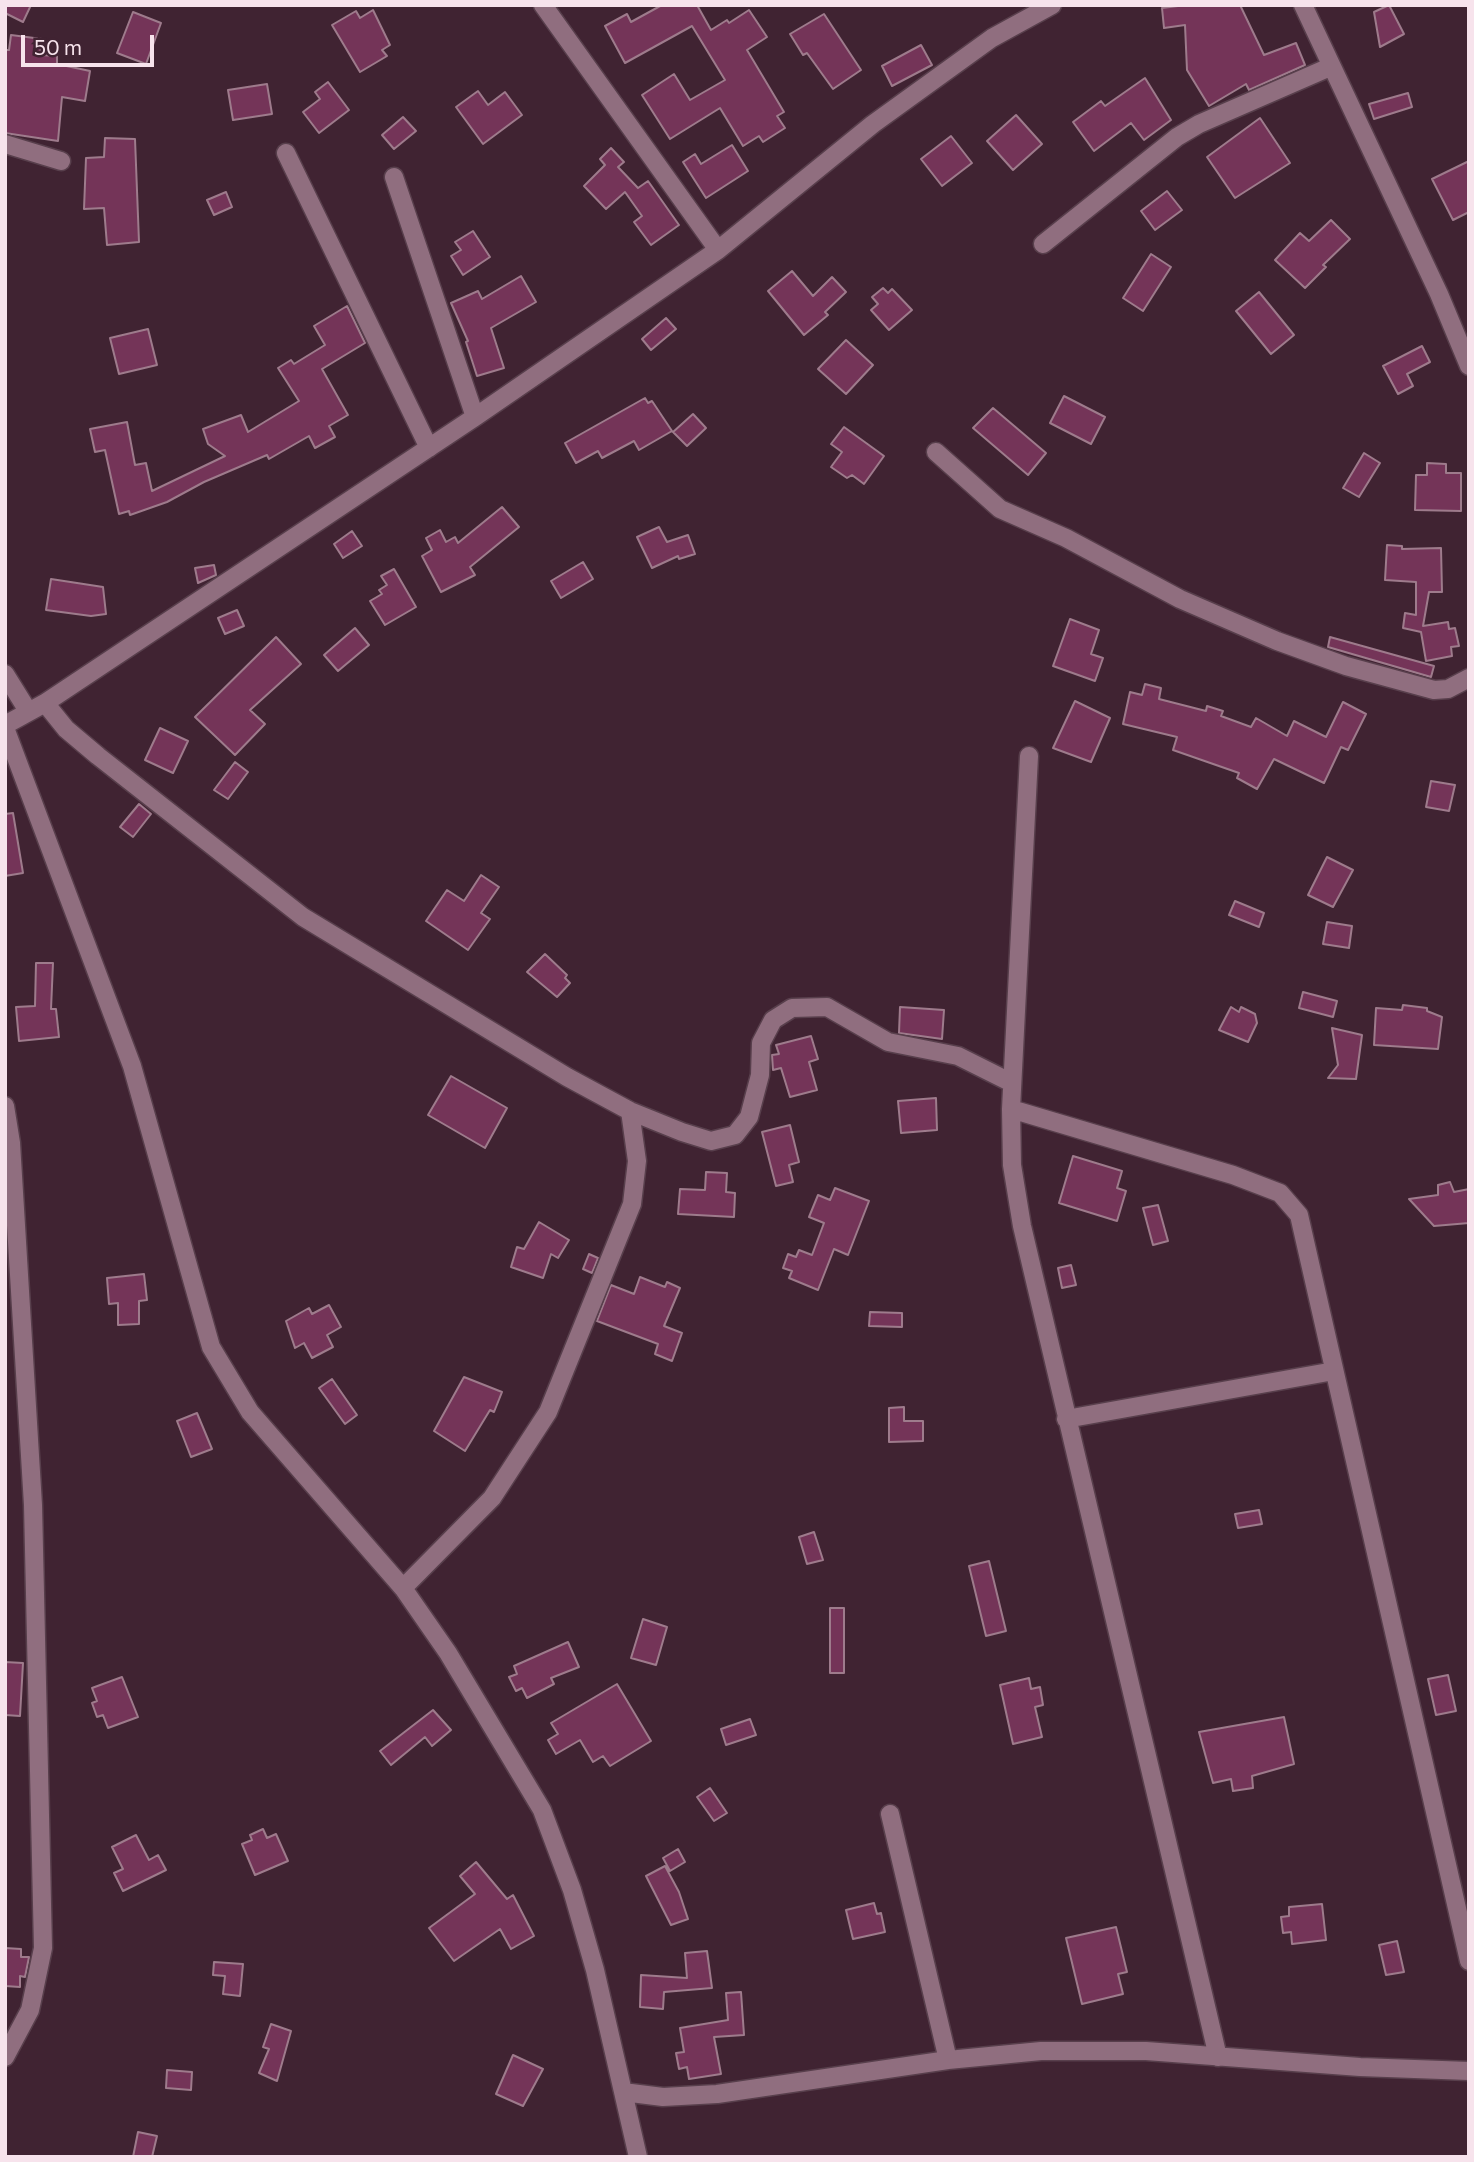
<!DOCTYPE html>
<style>
body{margin:0}
#map{position:relative;width:1474px;height:2162px;overflow:hidden;background:#402332;font-family:Commissioner,sans-serif}
canvas{display:block}
.frame{position:absolute;inset:0;border:7px solid #f7e3ec;pointer-events:none}
.scale{position:absolute;left:21px;top:35px;width:133px;height:32px;box-sizing:border-box;border:4px solid #f7e3ec;border-top:0;padding-left:9px;font-size:21px;line-height:24px;white-space:nowrap;color:#f7e3ec;-webkit-text-stroke:5px #402332;paint-order:stroke}
</style>
<div id="map">
<canvas width="1474" height="2162"></canvas>
<div class="frame"></div>
<div class="scale">50 m</div>
</div>
<script>
const c = document.querySelector('canvas').getContext('2d');
c.lineJoin = 'round';
function fillPath(path, color) { c.fillStyle = color; c.fill(path, 'evenodd'); }
function trace(path, color, width, dash) { c.strokeStyle = color; c.lineWidth = width; c.lineCap = dash ? 'butt' : 'round'; c.setLineDash(dash || []); c.stroke(path); }
const building = new Path2D(`
 M5,5H31L23,22L5,13Z
 M662,5H697L711,30L727,20L729,23L749,10L767,37L747,50L784,112L777,116L785,128L763,142L759,136L743,146L720,108L670,139L642,95L674,74L690,100L725,80L692,26L625,63L605,26L627,14L631,22Z
 M1186,5H1240L1264,55L1296,43L1305,65L1249,90L1246,84L1209,106L1187,70L1185,25L1164,28L1162,8Z
 M1389,5L1404,34L1380,47L1374,12Z
 M373,10L390,45L382,50L387,56L360,72L332,25L356,11L360,18Z
 M133,12L161,23L146,64L117,53Z
 M824,14L861,70L833,89L807,53L803,55L790,34Z
 M11,35L42,39L40,55L57,56V64L90,71L85,101L62,97L58,141L5,133V50H9Z
 M921,45L932,65L892,86L882,66Z
 M1145,78L1171,120L1144,140L1131,123L1094,151L1073,122L1101,101L1105,106Z
 M328,82L349,110L319,133L303,112L320,99L315,92Z
 M267,84L272,114L233,120L228,90Z
 M478,91L488,105L505,92L522,115L483,144L456,107Z
 M1408,93L1412,107L1374,119L1369,104Z
 M1016,115L1042,144L1013,170L987,141Z
 M403,117L416,131L394,149L382,135Z
 M1260,118L1290,163L1235,198L1207,157Z
 M951,136L972,163L942,186L921,159Z
 M105,138L135,139L139,242L107,245L104,208L84,209L86,158L104,157Z
 M732,145L748,171L706,198L683,162L695,154L701,164Z
 M611,148L624,162L618,167L638,188L648,181L679,225L651,245L634,222L642,216L625,192L606,209L584,186L605,165L600,159Z
 M1469,161V212L1453,220L1432,179Z
 M1167,191L1182,210L1155,230L1141,211Z
 M226,192L232,207L214,215L207,200Z
 M1331,220L1350,239L1323,265L1326,267L1305,288L1275,260L1300,233L1309,241Z
 M473,231L490,257L463,275L451,256L461,250L455,242Z
 M1151,254L1171,267L1143,311L1123,298Z
 M792,271L813,296L832,277L846,292L825,312L828,315L804,335L768,291Z
 M521,276L536,302L491,328L504,368L477,376L466,342L468,341L451,303L478,291L482,299Z
 M883,288L888,293L892,289L912,310L889,330L871,310L878,304L872,297Z
 M1259,292L1294,335L1271,354L1236,311Z
 M347,306L365,343L322,369L348,415L329,426L335,437L315,448L309,436L269,459L267,455L204,482L167,502L130,515L129,511L119,514L105,450L95,452L90,429L127,422L135,465L146,463L152,491L225,456L208,444L203,429L241,415L248,432L299,401L278,368L291,360L294,364L325,345L314,326Z
 M666,318L676,329L651,350L642,339Z
 M148,329L157,365L119,374L110,338Z
 M846,340L873,365L846,394L818,369Z
 M1422,346L1430,362L1407,374L1413,386L1398,394L1383,366Z
 M1064,396L1105,417L1091,444L1050,423Z
 M645,398L648,403L652,401L672,431L639,450L634,441L602,458L598,451L576,463L565,443Z
 M993,408L1046,453L1028,475L973,428Z
 M693,414L706,428L687,446L673,432Z
 M844,427L884,456L864,484L852,475L847,478L831,467L842,452L831,444Z
 M1364,453L1380,463L1359,497L1343,488Z
 M1427,463L1446,464V473H1461V511L1415,510L1416,475H1427Z
 M502,507L519,527L470,567L475,575L441,592L422,556L432,550L426,538L440,530L446,542L455,537L458,543Z
 M659,527L667,542L688,535L695,554L679,559L678,556L652,568L637,537Z
 M352,531L362,546L343,558L334,544Z
 M1387,545L1402,546V549L1441,548L1442,592H1429L1423,626L1448,622L1449,629L1455,628L1459,646L1451,647L1452,656L1426,661L1421,632L1403,628L1405,613L1416,615V582L1385,580Z
 M583,562L593,579L561,598L551,581Z
 M214,565L216,575L198,583L195,568Z
 M394,569L416,607L385,625L370,601L382,594L379,590L387,585L381,576Z
 M51,579L103,587L106,614L91,616L46,610Z
 M237,610L244,626L225,634L218,618Z
 M1070,619L1099,630L1091,654L1103,658L1095,681L1053,666Z
 M355,628L369,645L338,671L324,655Z
 M276,637L301,664L250,710L265,724L235,755L195,717Z
 M1330,637L1434,666L1431,677L1328,647Z
 M1145,684L1161,688L1159,699L1206,711L1207,706L1223,711L1221,716L1251,727L1256,718L1287,736L1294,721L1326,737L1343,702L1366,714L1348,750L1341,747L1324,783L1274,759L1257,789L1237,778L1239,773L1173,750L1177,737L1123,724L1130,692L1142,695Z
 M1075,701L1110,718L1091,762L1053,748Z
 M160,728L188,741L173,773L145,760Z
 M235,762L248,772L228,799L214,790Z
 M1431,781L1455,785L1449,811L1426,807Z
 M139,804L151,814L133,837L120,827Z
 M13,813L23,873L5,876V814Z
 M1327,857L1353,870L1333,907L1308,895Z
 M481,875L499,887L481,913L490,919L468,950L426,921L447,890L464,901Z
 M1235,901L1264,913L1259,927L1229,915Z
 M1327,922L1352,926L1349,948L1323,944Z
 M545,954L567,975L565,978L570,983L557,997L527,972Z
 M36,963H53L51,1009H56L59,1037L19,1041L16,1007L35,1006Z
 M1303,992L1337,1001L1333,1017L1299,1008Z
 M1403,1005L1427,1008V1011L1442,1017L1438,1049L1374,1045L1376,1008L1402,1010Z
 M900,1007L944,1010L942,1039L899,1033Z
 M1231,1007L1239,1012L1241,1007L1255,1014L1257,1023L1248,1042L1219,1030Z
 M1332,1028L1362,1035L1356,1079L1328,1078L1338,1065Z
 M811,1036L818,1059L809,1062L817,1090L790,1097L781,1068L773,1070L772,1055L779,1054L776,1045Z
 M451,1076L507,1108L485,1148L428,1115Z
 M936,1098L937,1130L901,1133L898,1101Z
 M790,1125L799,1162L789,1165L793,1182L776,1186L762,1132Z
 M1073,1156L1122,1171L1117,1188L1126,1191L1117,1221L1059,1203Z
 M706,1172L727,1173L726,1192L735,1193L734,1217L678,1214L680,1189L705,1190Z
 M1450,1182L1454,1192L1469,1189V1223L1434,1226L1409,1199L1438,1195V1185Z
 M835,1188L869,1201L848,1255L834,1249L818,1290L789,1278L792,1271L783,1268L788,1254L796,1257L799,1250L812,1255L824,1223L809,1217L818,1195L830,1200Z
 M1158,1205L1168,1241L1153,1245L1143,1208Z
 M539,1222L569,1240L558,1258L551,1254L543,1278L511,1267L517,1247L524,1249Z
 M589,1254L598,1258L592,1273L583,1269Z
 M1071,1265L1076,1285L1062,1288L1058,1268Z
 M144,1274L147,1300L139,1301V1324L118,1325V1303L109,1304L107,1278Z
 M640,1277L665,1287L667,1282L680,1288L664,1326L682,1333L672,1361L655,1354L658,1344L597,1321L611,1285L634,1294Z
 M329,1305L341,1327L327,1335L333,1347L312,1358L304,1343L295,1348L286,1321L309,1308L312,1314Z
 M870,1312L902,1313V1327L869,1326Z
 M464,1377L502,1392L494,1412L490,1410L465,1451L434,1431Z
 M332,1379L357,1415L345,1424L319,1388Z
 M904,1407V1421H923V1441L889,1442V1408Z
 M197,1413L212,1449L191,1457L177,1421Z
 M1259,1510L1262,1524L1238,1528L1235,1514Z
 M814,1532L823,1560L807,1564L799,1537Z
 M989,1561L1006,1631L986,1636L969,1566Z
 M830,1608H844V1673H830Z
 M643,1619L667,1627L656,1665L631,1658Z
 M568,1642L579,1667L551,1678L554,1684L527,1698L522,1688L516,1691L509,1677L517,1674L514,1666Z
 M5,1662L23,1663L20,1716L5,1715Z
 M1448,1675L1456,1711L1436,1715L1428,1679Z
 M122,1677L138,1717L108,1728L103,1715L97,1717L92,1703L97,1701L92,1688Z
 M1029,1678L1031,1689L1040,1687L1043,1705L1035,1707L1042,1737L1013,1744L1000,1685Z
 M617,1684L651,1741L610,1766L603,1756L593,1762L580,1740L556,1754L548,1740L558,1734L551,1723Z
 M433,1710L451,1730L432,1746L425,1737L391,1765L380,1751Z
 M1284,1717L1294,1764L1252,1776L1253,1788L1233,1791L1231,1779L1213,1783L1199,1732Z
 M750,1719L756,1735L726,1745L721,1729Z
 M710,1788L727,1813L714,1821L697,1797Z
 M263,1829L267,1838L276,1834L288,1861L255,1875L242,1844L252,1840L250,1835Z
 M136,1835L149,1860L158,1855L166,1870L123,1891L114,1873L123,1869L112,1847Z
 M678,1849L685,1862L670,1871L663,1858Z
 M476,1862L507,1899L513,1895L534,1936L511,1949L500,1929L454,1961L429,1928L475,1894L460,1876Z
 M665,1866L679,1892L688,1919L671,1925L646,1876Z
 M874,1903L877,1914L881,1913L885,1932L853,1939L846,1910Z
 M1322,1904L1326,1940L1292,1944L1291,1932L1283,1933L1281,1917L1289,1916V1907Z
 M1116,1927L1127,1972L1118,1974L1123,1994L1082,2004L1066,1938Z
 M1397,1941L1404,1972L1386,1975L1379,1945Z
 M5,1948L21,1949V1957H29L25,1977L20,1976V1987L5,1986Z
 M707,1951L712,1988L664,1992L663,2009L640,2007L641,1975L687,1978L685,1953Z
 M214,1962L243,1964L240,1996L223,1994L225,1976L213,1975Z
 M741,1992L744,2035L714,2037L721,2074L689,2079L687,2067L679,2069L676,2053L684,2052L680,2028L728,2020L726,1993Z
 M271,2024L291,2031L277,2081L259,2073L269,2049L263,2047Z
 M513,2055L543,2069L523,2106L496,2094Z
 M167,2070L192,2072L191,2090L166,2088Z
 M138,2132L157,2136L152,2157H133Z`);
fillPath(building, '#743458');
trace(building, '#9e7b8c', 2);
const street = new Path2D(`
 M543,5L718,250
 M1303,5L1439,294L1469,366
 M5,144L61,161
 M286,153L429,448
 M394,177L475,417
 M1043,244L1177,137L1199,124L1330,67
 M936,452L1000,509L1066,538L1180,599L1277,641L1346,666L1434,690L1448,689L1469,678
 M5,674L28,711
 M45,703L66,729L98,756L303,917L567,1077L630,1111L682,1132L711,1141L735,1135L749,1117L760,1075L761,1043L773,1020L792,1008L827,1007L888,1042L958,1056L1012,1083
 M5,725L45,703L475,417L718,250L873,124L992,38L1052,5
 M5,728L132,1066L211,1347L250,1412L403,1588L448,1653L542,1810L572,1890L595,1970L638,2157
 M1029,756L1011,1109L1012,1165L1022,1226L1218,2057
 M5,1106L11,1143L33,1505L43,1948L30,2010L5,2057
 M1011,1109L1233,1175L1280,1193L1299,1215L1469,1961
 M1066,1419L1334,1371
 M403,1588L492,1498L548,1412L632,1204L637,1161L630,1111
 M890,1814L948,2060
 M623,2092L663,2097L717,2094L948,2060L1041,2051H1146L1360,2067L1469,2071`);
trace(street, '#583f4c', 21);
trace(street, '#906e7f', 18);
</script>
